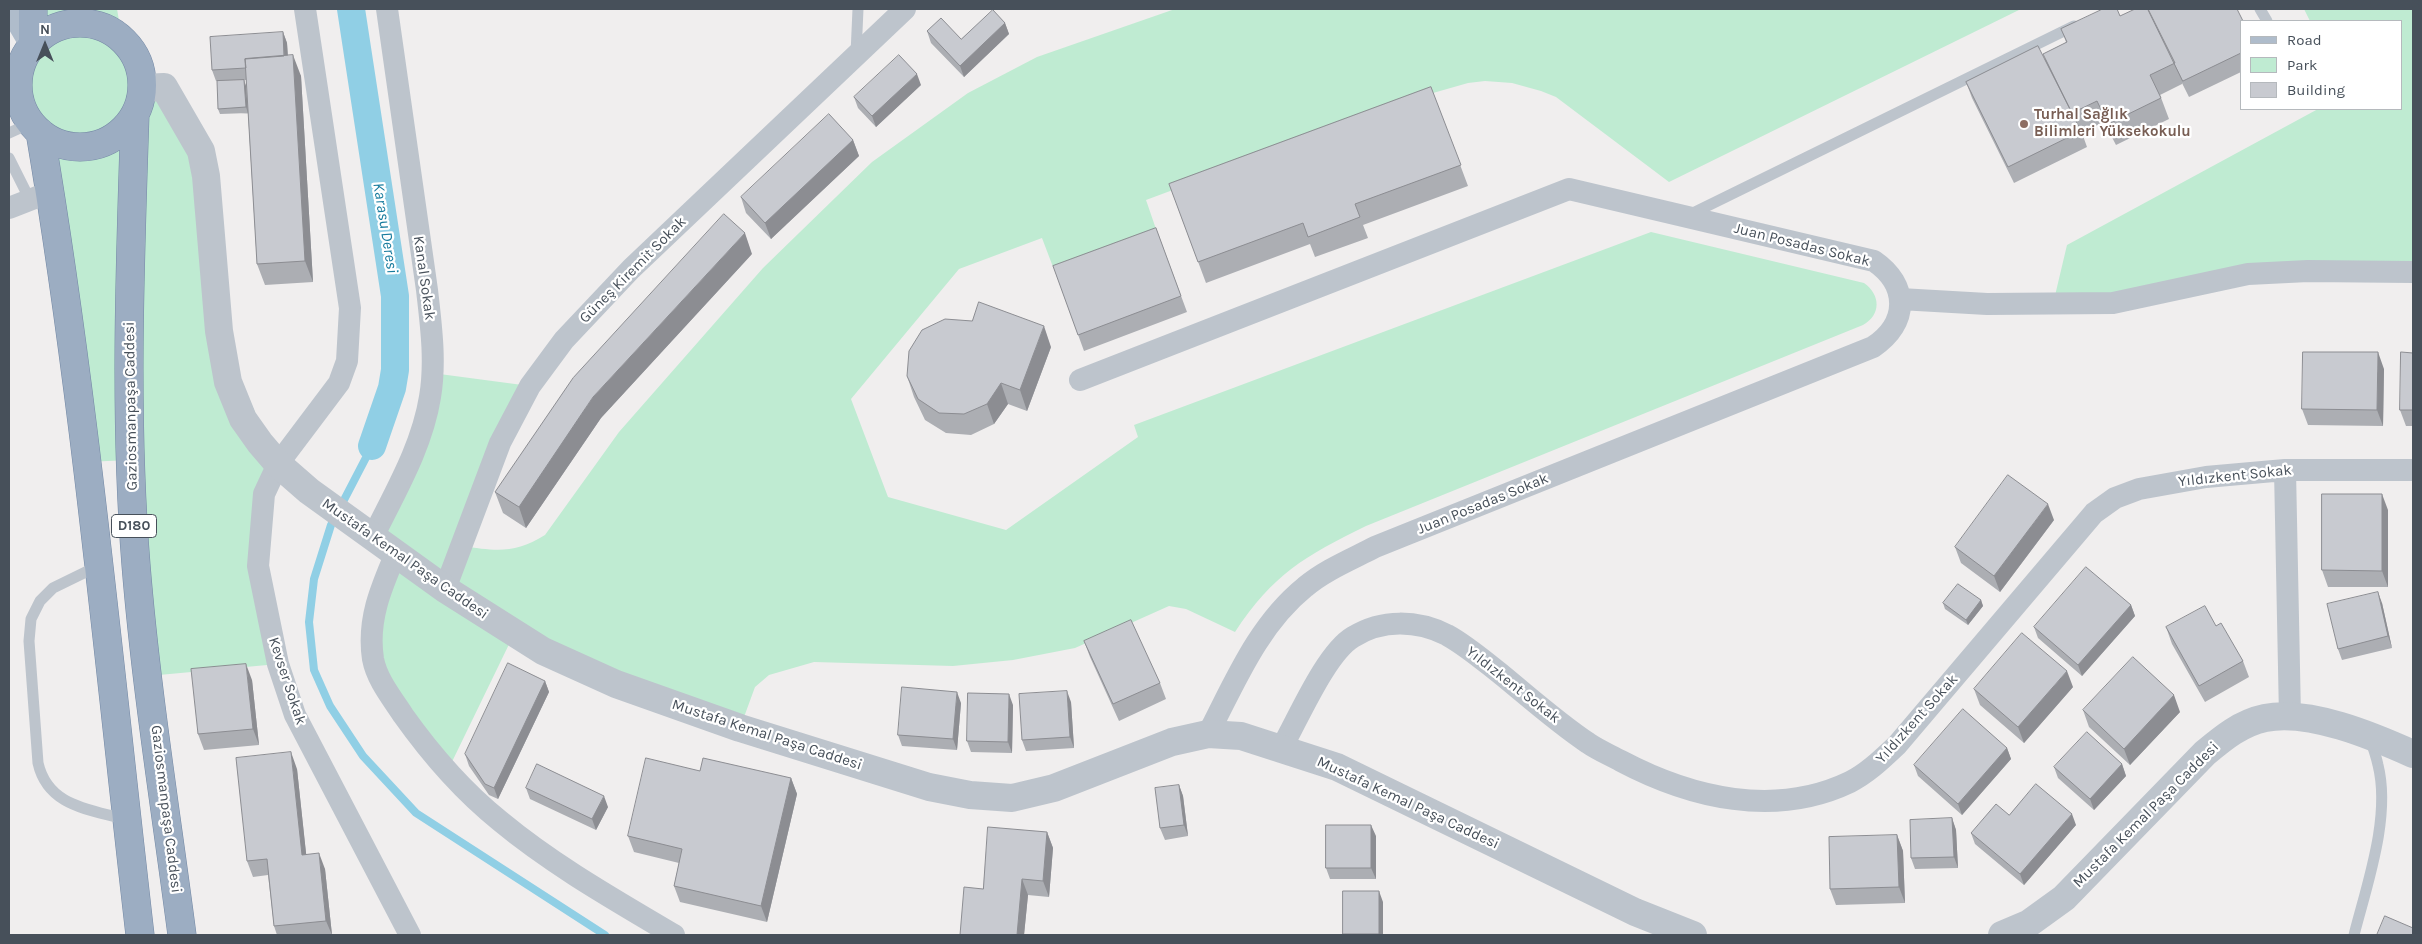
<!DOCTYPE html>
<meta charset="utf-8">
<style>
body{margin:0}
#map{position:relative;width:2422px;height:944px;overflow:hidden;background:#f0eeee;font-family:Karla,sans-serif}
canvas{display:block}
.frame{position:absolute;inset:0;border:10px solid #47505a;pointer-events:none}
.legend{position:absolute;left:2240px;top:20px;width:162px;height:90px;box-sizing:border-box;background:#fff;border:1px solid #b5b9bd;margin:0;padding:6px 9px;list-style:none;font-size:15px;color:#47505a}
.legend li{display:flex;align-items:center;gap:10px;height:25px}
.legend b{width:25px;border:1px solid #b5b9bd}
.north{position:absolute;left:20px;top:20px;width:50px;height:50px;-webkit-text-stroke:4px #fff;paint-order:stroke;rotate:0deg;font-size:14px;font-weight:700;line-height:20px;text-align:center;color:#47505a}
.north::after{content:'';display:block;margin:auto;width:18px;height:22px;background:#47505a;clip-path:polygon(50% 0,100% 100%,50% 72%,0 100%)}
</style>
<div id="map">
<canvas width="2422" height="944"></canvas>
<div class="frame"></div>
<ul class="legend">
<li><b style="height:6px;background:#afbccb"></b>Road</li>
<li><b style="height:14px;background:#bfebd2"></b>Park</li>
<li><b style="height:14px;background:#c8cad0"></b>Building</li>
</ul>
<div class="north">N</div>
</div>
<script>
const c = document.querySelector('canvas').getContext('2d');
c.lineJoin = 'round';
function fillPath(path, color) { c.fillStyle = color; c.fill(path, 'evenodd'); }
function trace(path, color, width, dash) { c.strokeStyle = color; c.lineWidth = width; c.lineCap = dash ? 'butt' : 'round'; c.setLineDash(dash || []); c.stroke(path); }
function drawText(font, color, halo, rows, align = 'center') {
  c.font = font + ' Karla,sans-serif'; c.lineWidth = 4.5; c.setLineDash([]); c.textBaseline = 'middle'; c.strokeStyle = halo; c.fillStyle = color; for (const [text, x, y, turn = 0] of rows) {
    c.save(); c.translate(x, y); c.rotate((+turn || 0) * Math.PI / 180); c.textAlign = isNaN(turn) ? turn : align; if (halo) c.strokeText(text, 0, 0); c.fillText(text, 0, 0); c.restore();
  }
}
fillPath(new Path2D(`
 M13,9H117L122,38L138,61L142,75L164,87L201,151L219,331L278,464L260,529L278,664L148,676L130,460L86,462L31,123L20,102L18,77L27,52Z
 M1175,9H2021L1669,182L1556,97L1541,91L1512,83L1485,81L1468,83L1433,93L1146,200L1156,229L1053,267L1042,238L959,269L851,399L888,497L1006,530L1138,437L1134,425L1651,232L1864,283C1881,295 1881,315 1863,325L1366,526C1305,556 1273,574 1235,632L1186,609L1169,606L1075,648L1013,660L953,666L814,662L769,675L755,687L740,728L514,634L448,770L373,660L395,553L373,537L432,373L530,386L462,546C496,551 515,554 545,535L619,432L763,268L872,162L968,93L1037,57Z
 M2304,9H2413V272L2308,271L2053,304L2067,245L2318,109H2401V21H2310Z`), '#bfebd2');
trace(new Path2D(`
 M372,446L331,525L314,579L309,622L314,670L330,706L363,756L416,813L605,935`), '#90cfe5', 8);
trace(new Path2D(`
 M351,9L395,296V370L392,388L372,446`), '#90cfe5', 28);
const trunk = new Path2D(`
 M33,9V43
 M18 85a62 62 0 1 1 124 0a62 62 0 1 1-124 0Z
 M135,114C130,264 124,416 136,565C146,689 166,812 182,935
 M40,132C85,398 109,667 140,935`);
trace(trunk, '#7489a5', 29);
trace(new Path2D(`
 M2260,9L2267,21
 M856,54L858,9
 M9,133L31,123
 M9,158L30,200
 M1689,215L2074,26
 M98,566L53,588L40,601L31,619L29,641L38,763C48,807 90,809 127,820
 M2354,935C2367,884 2391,817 2378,765C2376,756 2373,747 2370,739`), '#bdc4cc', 11);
trace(new Path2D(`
 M305,9L350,308L347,361L339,383L278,464L264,494L258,566L278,664L295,715L410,935
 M9,208L50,192
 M1900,299L1987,304L2113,303L2248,274L2308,271L2413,272
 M1080,380L1569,189L1874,261C1909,285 1909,323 1873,347L1375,547C1352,559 1325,570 1305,587C1258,625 1235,682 1208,734
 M2285,470L2290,717
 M373,537C395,492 422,447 430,397C436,362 431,325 427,290L387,9
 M396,553C381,588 367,620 373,659C377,680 392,698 403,715C430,753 464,792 500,821C553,865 615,900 674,935
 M445,589L500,443L530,386L564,340L631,269L905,9
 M1282,747C1298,719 1326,653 1353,637C1382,619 1417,620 1447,635C1467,646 1484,661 1502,675C1530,698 1558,723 1588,743C1598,750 1610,755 1621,761C1691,798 1775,818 1850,782C1868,773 1883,758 1897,745L2094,513L2115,498L2139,489L2206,477L2285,470H2413`), '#bdc4cc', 22);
trace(new Path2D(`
 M143,88L164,87L201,151L206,176L219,331L228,382L243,419L260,443L278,464L309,491L445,589L543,651L616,684L740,728L929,787L970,795L1012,798L1054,788L1172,742L1208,734L1241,736L1337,767L1635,912L1693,935
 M2002,935L2028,924L2064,898L2205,753C2223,738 2241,723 2265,718C2309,709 2373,736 2413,754`), '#bdc4cc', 28);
trace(new Path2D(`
 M13,9L33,43
 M9,76L18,90`), '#afbccb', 28);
trace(trunk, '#9cadc2', 28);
fillPath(new Path2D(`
 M2120,16L2241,21V72L2189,97L2182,83V84L2160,95L2169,119L2116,145L2104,122L2082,133L2087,147L2014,183L1972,98L1966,82L2045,59L2066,42L2061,29Z
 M1005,23L1009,34L964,77L931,43L927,31L961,39Z
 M283,32L287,43L288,56L301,76L313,282L265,285L257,264L246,80L216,81L212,70Z
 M244,80L246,86L248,113L220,114L218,109Z
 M921,85L876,127L858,108L854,97Z
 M1431,87L1468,186L1363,225L1368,238L1315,257L1310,244L1206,283L1169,184Z
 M853,140L859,156L771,239L746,213L741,197Z
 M1156,228L1187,312L1084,351L1053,266Z
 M752,254L601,418L526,528L503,513L495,492Z
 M1051,347L1027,411L1008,404L994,424L971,435L946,433L925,420L914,397L907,376Z
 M2413,353V426H2406L2400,410Z
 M2384,369L2383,426L2308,425L2302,409Z
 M2388,510V587H2328L2322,570Z
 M2054,520L2000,592L1961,563L1955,547Z
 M1981,600L1983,606L1968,625L1945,609L1943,603Z
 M2382,603L2392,648L2342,660L2338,649Z
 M2131,605L2135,616L2082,676L2038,638L2034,627Z
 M2216,626L2243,661L2249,677L2205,702L2172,644L2166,627Z
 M1084,641L1160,683L1166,699L1119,721L1090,657Z
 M252,680L259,745L204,750L198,734Z
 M545,681L549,692L498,799L489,795L469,766L465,754Z
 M2073,687L2024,743L1980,705L1974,689Z
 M1071,702L1074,748L1026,751L1022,740Z
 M961,703L957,750L902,746L898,735Z
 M1013,705L1012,753L971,752L967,741Z
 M2083,710L2180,712L2130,765L2089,727Z
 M2007,748L2011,759L1962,815L1918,776L1914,765Z
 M2122,764L2126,776L2094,810L2058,778L2054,767Z
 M297,769L306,854L325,869L332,935H277L274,926L268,875L253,877L247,861Z
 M700,771L791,778L797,794L767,922L680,902L674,886L679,863L634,852L628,836Z
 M1179,785L1183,796L1188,836L1165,840L1160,828Z
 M526,788L608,807L596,830L530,799Z
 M2009,815L2076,825L2024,885L1975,844L1971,833Z
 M1952,818L1956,830L1958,868L1915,869L1911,858Z
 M1047,832L1053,848L1049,897L1028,895L1024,935H960L983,889Z
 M1897,835L1903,851L1905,903L1836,905L1830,889Z
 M1376,836V879H1330L1326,868Z
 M1383,902V935H1343V934Z`), '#acaeb3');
fillPath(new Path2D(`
 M1005,23L1009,34L964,77L960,66Z
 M283,32L287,43L289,77L285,66Z
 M293,55L301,76L313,282L305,261Z
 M917,74L921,85L876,127L872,116Z
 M244,80L246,86L248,113L246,107Z
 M853,140L859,156L771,239L765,223Z
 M745,233L752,254L601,418L526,528L519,507L593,397Z
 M1044,326L1051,347L1027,411L1020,390Z
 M2378,352L2384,369L2383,426L2377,410Z
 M1001,383L1008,404L994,424L987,404Z
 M2382,494L2388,510V587L2382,571Z
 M2048,504L2054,520L2000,592L1994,576Z
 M2378,592L2382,603L2392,648L2388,636Z
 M1981,600L1983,606L1968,625L1966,620Z
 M2131,605L2135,616L2082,676L2078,665Z
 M246,664L252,680L259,745L253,729Z
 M2067,671L2073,687L2024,743L2018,727Z
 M545,681L549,692L498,799L494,788Z
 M1067,691L1071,702L1074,748L1070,737Z
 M957,692L961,703L957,750L953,739Z
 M1009,694L1013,705L1012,753L1008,742Z
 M2174,695L2180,712L2130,765L2124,749Z
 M2007,748L2011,759L1962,815L1958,804Z
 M291,752L297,769L308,871L302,855Z
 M2122,764L2126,776L2094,810L2090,799Z
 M791,778L797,794L767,922L761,906Z
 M1179,785L1183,796L1188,836L1184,825Z
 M604,796L608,807L596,830L592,819Z
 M2072,814L2076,825L2024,885L2020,874Z
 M1952,818L1956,830L1958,868L1954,857Z
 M1371,825L1376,836V879L1371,868Z
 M1047,832L1053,848L1049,897L1043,881Z
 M1897,835L1903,851L1905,903L1899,887Z
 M319,853L325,869L332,935L326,921Z
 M1022,879L1028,895L1024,935H1017Z
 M1379,891L1383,902V935H1379Z`), '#8c8d92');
const building = new Path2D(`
 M2103,9H2117L2120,16L2135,9H2148L2175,63L2150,75L2161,98L2108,124L2097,101L2072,113L2043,54L2067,42L2061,29Z
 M2148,9H2237L2243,21H2241V53L2183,81Z
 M993,10L1005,23L960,66L927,31L941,18L961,39Z
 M283,32L284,56L245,59L246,68L212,70L210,37Z
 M2038,46L2081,131L2008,167L1966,82Z
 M293,55L305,261L257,264L245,59Z
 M899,55L917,74L872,116L854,97Z
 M244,80L246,107L218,109L217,81Z
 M1431,87L1461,165L1355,204L1360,217L1308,237L1303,223L1198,262L1169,184Z
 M829,114L853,140L765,223L741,197Z
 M724,214L745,233L593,397L519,507L495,492L573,378Z
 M1156,228L1181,296L1078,335L1053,266Z
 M979,302L1044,326L1020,390L1001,383L987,404L964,414L939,413L918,399L907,376L909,351L922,330L945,319L972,321Z
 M2303,352H2378L2377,410L2302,409Z
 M2401,352L2413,353V410H2400Z
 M2008,475L2048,504L1994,576L1955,547Z
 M2322,494H2382V571L2322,570Z
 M2086,567L2131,605L2078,665L2034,627Z
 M1958,584L1981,600L1966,620L1943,603Z
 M2378,592L2388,636L2338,649L2327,604Z
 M2205,606L2216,626L2221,623L2243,661L2199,686L2166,627Z
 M1131,620L1160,683L1113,704L1084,641Z
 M2022,633L2067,671L2018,727L1974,689Z
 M2133,657L2174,695L2124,749L2083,710Z
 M508,663L545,681L494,788L485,784L465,754Z
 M246,664L253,729L198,734L191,669Z
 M902,687L957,692L953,739L898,735Z
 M1067,691L1070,737L1022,740L1019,694Z
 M968,693L1009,694L1008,742L967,741Z
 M1963,709L2007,748L1958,804L1914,765Z
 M2087,732L2122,764L2090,799L2054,767Z
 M291,752L302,855L319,853L326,921L274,926L267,859L247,861L236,758Z
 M646,758L700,771L703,758L791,778L761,906L674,886L682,849L628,836Z
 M537,764L604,796L592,819L526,788Z
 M2036,784L2072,814L2020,874L1971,833L1996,804L2009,815Z
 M1179,785L1184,825L1160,828L1155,788Z
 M1952,818L1954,857L1911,858L1910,820Z
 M1326,825H1371V868H1326Z
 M988,827L1047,832L1043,881L1022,879L1017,935H960L964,887L983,889Z
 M1897,835L1899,887L1830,889L1829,837Z
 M1343,891H1379V934H1343Z
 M2385,916L2413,928V935H2377Z`);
fillPath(building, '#c8cad0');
trace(building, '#8c8d92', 1);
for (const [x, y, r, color] of [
 [2024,124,5,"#8d6e63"]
]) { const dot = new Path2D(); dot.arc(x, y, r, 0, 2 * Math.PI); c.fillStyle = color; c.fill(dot); trace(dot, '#fff', 2); }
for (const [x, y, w] of [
 [134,526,45]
]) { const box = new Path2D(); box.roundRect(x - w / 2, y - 11.5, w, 23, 4); c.fillStyle = '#fff'; c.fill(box); trace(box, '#47505a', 1); }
drawText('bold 14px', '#47505a', null, [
 ["D180",134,526]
]);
drawText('bold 15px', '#785e54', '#fff', [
 ["Turhal Sağlık",2034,115],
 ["Bilimleri Yüksekokulu",2034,132]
], 'left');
drawText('15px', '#47505a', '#fff', [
 ["Juan Posadas Sokak",1802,245,14],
 ["Güneş Kiremit Sokak",633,270,-45],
 ["Kanal Sokak",424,278,82],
 ["Gaziosmanpaşa Caddesi",131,406,-91],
 ["Yıldızkent Sokak",2235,476,-6],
 ["Juan Posadas Sokak",1483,504,-22],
 ["Mustafa Kemal Paşa Caddesi",405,559,35],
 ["Kevser Sokak",287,681,72],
 ["Yıldızkent Sokak",1513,685,38],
 ["Yıldızkent Sokak",1917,719,-48],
 ["Mustafa Kemal Paşa Caddesi",767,735,18],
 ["Mustafa Kemal Paşa Caddesi",1408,803,25],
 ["Gaziosmanpaşa Caddesi",166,809,83],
 ["Mustafa Kemal Paşa Caddesi",2146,815,-45]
]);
drawText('italic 16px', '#177b9d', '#fff', [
 ["Karasu Deresi",385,228,81]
]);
</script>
